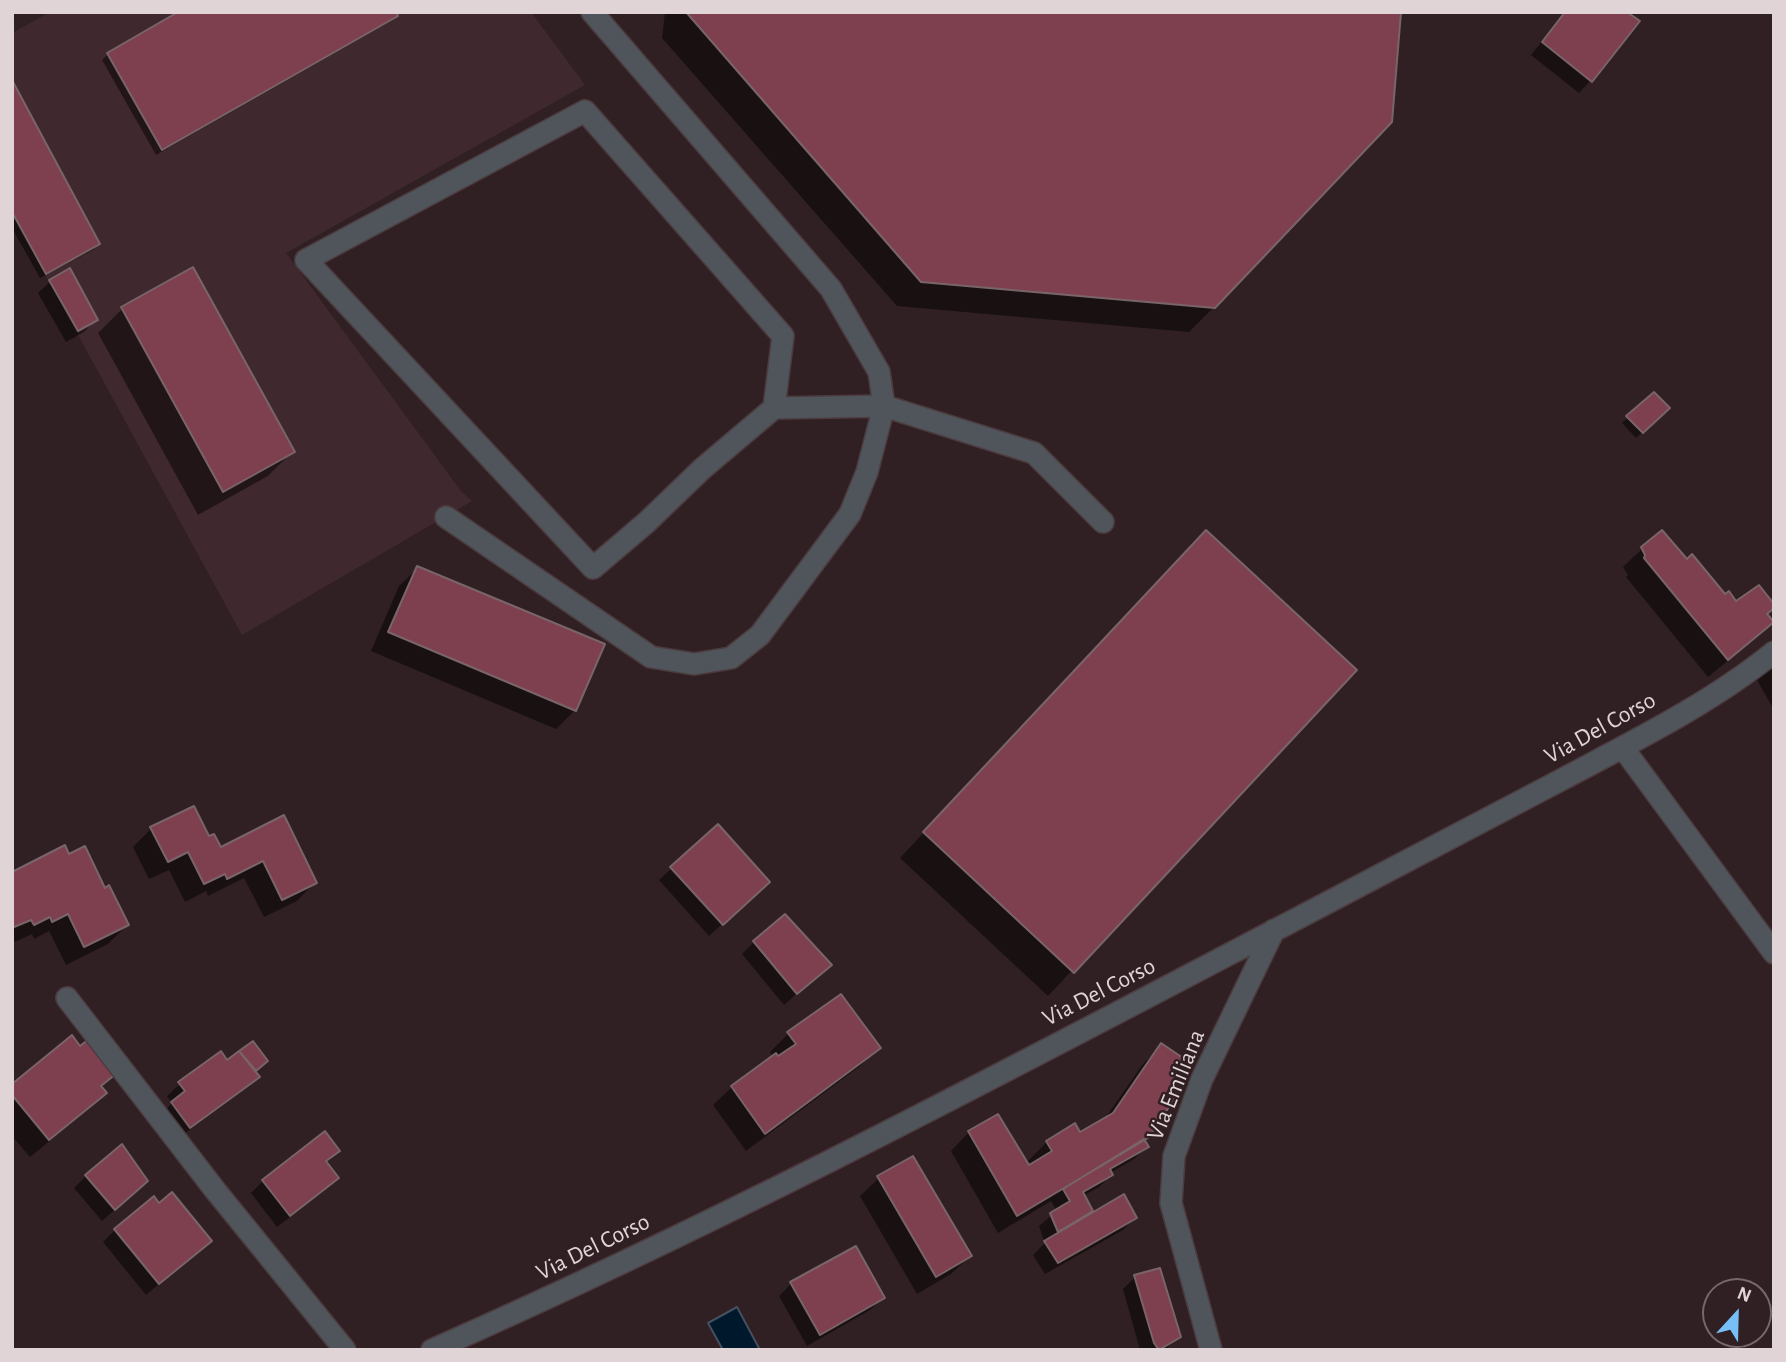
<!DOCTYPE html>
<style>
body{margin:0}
#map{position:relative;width:1786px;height:1362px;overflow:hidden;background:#301f23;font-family:"Alegreya Sans",sans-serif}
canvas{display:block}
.frame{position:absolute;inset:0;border:14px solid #e0d4d6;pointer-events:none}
.north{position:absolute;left:1702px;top:1278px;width:70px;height:70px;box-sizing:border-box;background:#301f23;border:2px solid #76676b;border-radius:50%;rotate:22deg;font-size:19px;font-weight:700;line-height:28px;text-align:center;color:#e0d4d6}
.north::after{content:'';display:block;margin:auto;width:24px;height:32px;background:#76c0f7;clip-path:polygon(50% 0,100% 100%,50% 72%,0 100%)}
</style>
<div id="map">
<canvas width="1786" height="1362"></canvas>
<div class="frame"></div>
<div class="north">N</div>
</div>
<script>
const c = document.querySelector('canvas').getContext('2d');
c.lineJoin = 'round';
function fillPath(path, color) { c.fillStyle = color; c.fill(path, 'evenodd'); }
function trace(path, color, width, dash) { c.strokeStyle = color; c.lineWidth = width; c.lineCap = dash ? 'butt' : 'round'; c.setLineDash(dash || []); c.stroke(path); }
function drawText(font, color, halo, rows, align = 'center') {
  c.font = font + ' "Alegreya Sans",sans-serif'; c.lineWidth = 5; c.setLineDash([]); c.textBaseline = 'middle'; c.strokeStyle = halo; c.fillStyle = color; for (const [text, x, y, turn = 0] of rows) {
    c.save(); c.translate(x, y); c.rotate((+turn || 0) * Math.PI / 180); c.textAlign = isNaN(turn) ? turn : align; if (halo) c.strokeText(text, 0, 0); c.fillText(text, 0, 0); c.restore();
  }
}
fillPath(new Path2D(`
 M50,12H178L107,53L162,150L398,16L396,12H531L585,85L286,253L461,491L472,501L242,635L12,214L46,274L100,244L12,80V33ZM69,268L98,319L78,331L50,280ZM193,268L294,452L223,492L121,308Z`), '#40292e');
const water = new Path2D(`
 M737,1307L760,1350H723L708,1323Z`);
fillPath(water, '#00182c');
trace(water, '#43505f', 2);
fillPath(new Path2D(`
 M665,12H1399L1214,307L1189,332L897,306L662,38Z
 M1565,12H1624L1591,80L1579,93L1531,55Z
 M396,16L391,21L156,155L102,60L108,54Z
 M12,84L98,244L93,250L40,278L12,228Z
 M51,281L96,319L84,332L66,342L38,293Z
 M122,309L292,452L268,476L198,515L98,333Z
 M1654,394L1668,408L1636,438L1622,423Z
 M1642,549L1686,561L1724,596L1736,604L1765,614L1771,622L1753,640L1708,677L1626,577L1628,575L1623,567Z
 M1182,556L1355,670L1048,996L900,858Z
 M418,568L602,645L575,710L556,729L371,651L399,586Z
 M1774,665V708H1773L1757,680Z
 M283,818L315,882L297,901L264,917L244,878L208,896L206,891L185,902L169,870L149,879L133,847L151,829L208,839L220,849Z
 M69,857L104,890L127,925L108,944L66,965L49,931L34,939L32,934L15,942L12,937V874Z
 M672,868L755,894L709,936L659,880Z
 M754,942L829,965L784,1005L742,954Z
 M841,996L878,1048L860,1066L746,1151L713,1105L732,1087L773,1057L770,1052L788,1034Z
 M252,1043L260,1067L254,1072L257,1076L245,1089L177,1139L160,1116L172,1103L167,1096L180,1084L227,1062Z
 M1162,1045L1169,1075L1143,1140L1146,1147L1134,1159L1110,1173L1111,1175L1099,1187L1083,1196L1093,1213L1135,1218L1123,1230L1045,1274L1033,1255L1045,1243L1039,1226L1057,1211L1051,1201L998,1233L951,1151L969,1132L1028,1167L1031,1165L1028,1161L1047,1142L1080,1135L1104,1120L1143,1064Z
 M80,1048L114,1073L100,1088L104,1093L86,1111L30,1157L12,1136V1086Z
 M337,1151L325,1163L337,1178L325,1190L277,1227L251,1193L263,1181Z
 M86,1176L134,1193L102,1221L74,1188Z
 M879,1178L970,1256L951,1274L917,1294L860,1196Z
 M115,1230L210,1241L146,1295L103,1242Z
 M1135,1277L1179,1336L1165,1350H1140L1123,1289Z
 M791,1284L883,1298L870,1310L807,1346L779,1296Z`), '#0007');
const building = new Path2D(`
 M178,12H396L398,16L162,150L107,53Z
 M686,12H1401L1392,122L1215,308L921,282Z
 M1565,12H1627L1640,21L1592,82L1542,42Z
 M12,80L100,244L46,274L12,212Z
 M193,267L295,452L223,492L121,307Z
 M70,268L98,320L78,331L49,280Z
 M1654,392L1670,408L1643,433L1626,416Z
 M1206,530L1357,670L1074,973L923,832Z
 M1662,530L1687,559L1692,554L1725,594L1729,591L1736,601L1759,585L1774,604V608L1767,614L1774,622L1728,660L1644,558L1645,555L1641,547Z
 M417,566L605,644L576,711L388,632Z
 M194,806L209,836L214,834L221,847L284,815L317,883L282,900L263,861L227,879L225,874L204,884L188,852L168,862L150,827Z
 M718,824L770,882L723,925L670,867Z
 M65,845L69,854L85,846L105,888L109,885L129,925L84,947L68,914L52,922L50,917L34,925L31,920L14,927L12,922V872Z
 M785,914L832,965L797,994L753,941Z
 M841,994L881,1048L765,1134L731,1086L776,1053L778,1056L796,1044L787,1032Z
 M72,1035L80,1046L89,1039L117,1073L101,1086L107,1093L49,1140L12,1095V1084Z
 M253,1041L268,1061L256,1071L239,1051Z
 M1161,1043L1183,1058L1171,1074L1181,1081L1176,1088L1180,1091L1148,1138L1017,1216L968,1131L998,1114L1029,1165L1052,1151L1046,1141L1075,1123L1080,1132L1113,1113Z
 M221,1051L227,1060L239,1051L260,1077L190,1128L171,1102L185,1091L178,1082Z
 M325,1131L340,1151L326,1161L339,1178L290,1216L262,1180Z
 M1144,1139L1149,1147L1110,1169L1113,1175L1083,1192L1093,1211L1058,1232L1050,1213L1070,1201L1063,1189Z
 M122,1144L148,1181L115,1210L85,1175Z
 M913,1156L972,1256L936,1277L877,1176Z
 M172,1192L212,1241L159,1284L114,1229L154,1196L159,1203Z
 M1124,1194L1137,1218L1058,1263L1044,1241Z
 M856,1246L885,1298L820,1335L790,1282Z
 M1160,1268L1181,1337L1159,1350L1154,1343L1134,1275Z`);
fillPath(building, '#7e3f4e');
trace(building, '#796569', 2);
const minor = new Path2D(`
 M774,408L783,336L585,111L306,260L593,568L647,522L702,469L774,408L884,406L1034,453L1103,522
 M446,517L651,657L694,664L731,658L760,635L850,514L867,472L884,406L879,372L831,289L592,12
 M1623,748L1774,953
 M67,998L215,1190L345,1350
 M432,1350C736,1216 1029,1059 1323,905C1402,863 1481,822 1559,781C1632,742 1710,704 1774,652
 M1211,1350L1171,1203L1174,1156L1202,1079L1274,930`);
trace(minor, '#4c3c40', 24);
trace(minor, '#4f555a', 21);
drawText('24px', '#e0d4d6', '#301f23', [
 ["Via Del Corso",1600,728,-29],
 ["Via Del Corso",1099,992,-27],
 ["Via Emiliana",1176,1085,-68],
 ["Via Del Corso",593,1247,-26]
]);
</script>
